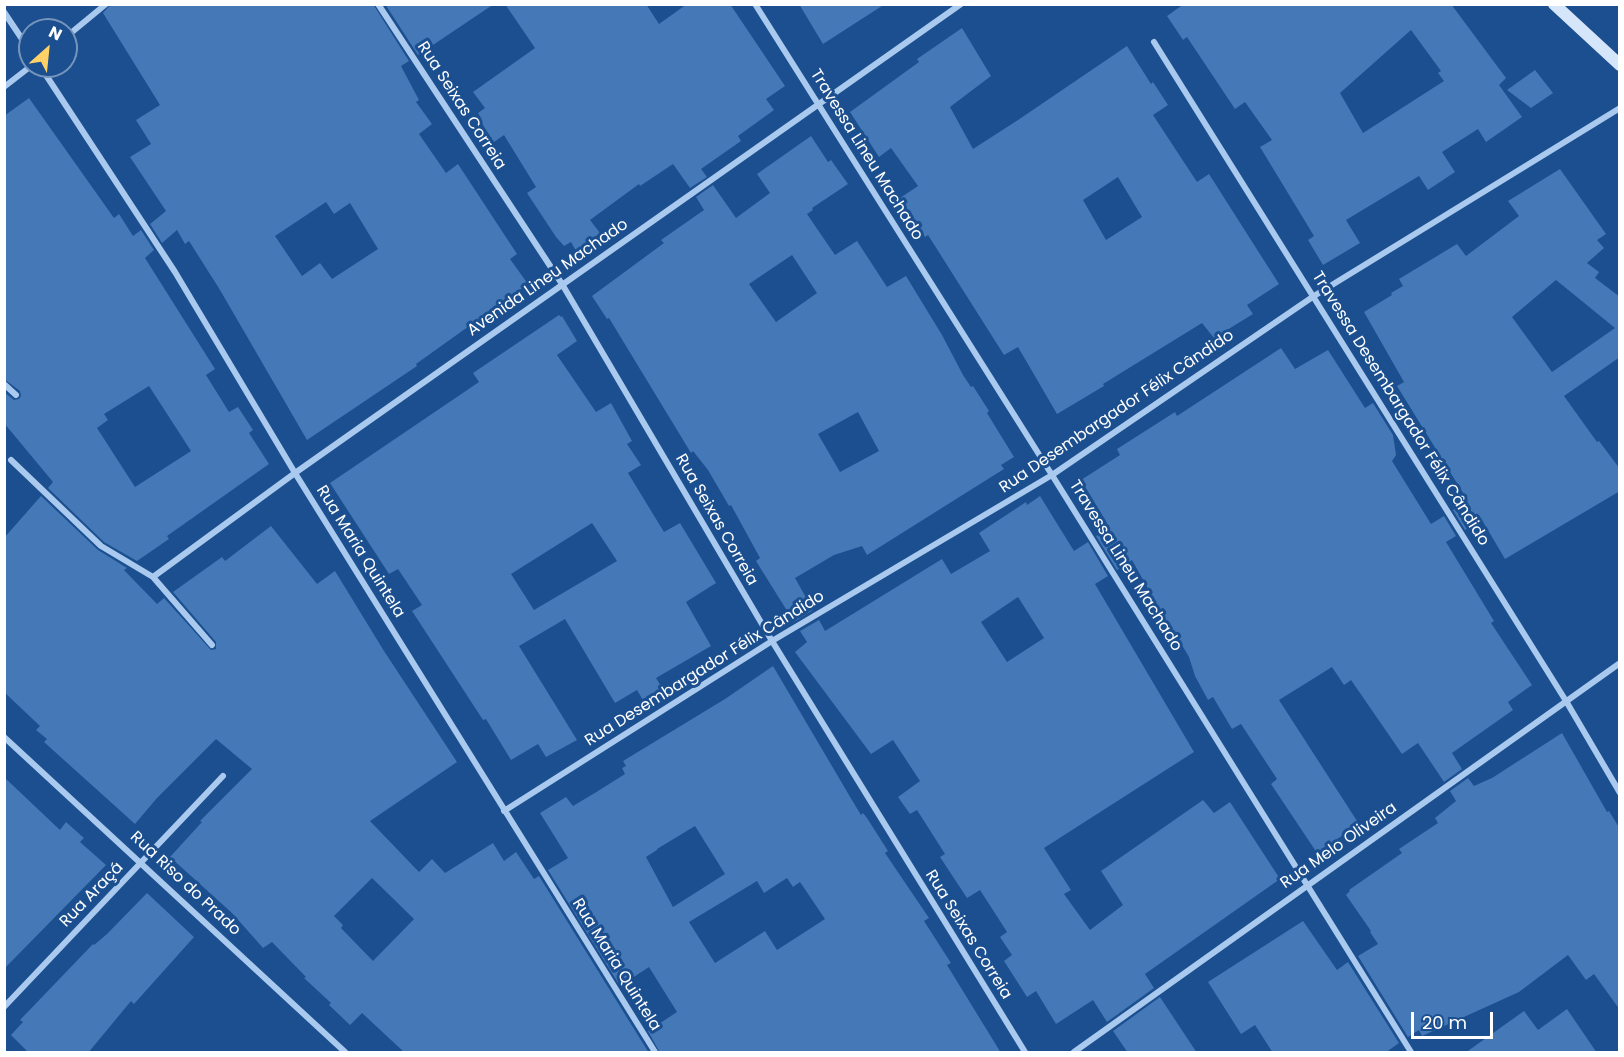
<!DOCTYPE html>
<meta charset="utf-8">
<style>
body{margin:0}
#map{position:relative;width:1624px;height:1057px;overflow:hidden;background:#1b4f8f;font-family:Poppins,sans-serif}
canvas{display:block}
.frame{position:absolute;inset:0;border:6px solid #fff;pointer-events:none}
.north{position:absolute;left:18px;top:18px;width:60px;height:60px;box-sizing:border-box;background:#1b4f8f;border:2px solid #7695bc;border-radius:50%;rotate:27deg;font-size:16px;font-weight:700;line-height:24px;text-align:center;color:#fff}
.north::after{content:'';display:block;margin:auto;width:21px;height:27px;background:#ffd166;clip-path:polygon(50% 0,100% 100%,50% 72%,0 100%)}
.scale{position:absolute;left:1411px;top:1012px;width:82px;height:27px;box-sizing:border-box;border:3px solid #fff;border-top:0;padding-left:8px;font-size:18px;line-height:21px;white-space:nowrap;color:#fff;-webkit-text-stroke:4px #1b4f8f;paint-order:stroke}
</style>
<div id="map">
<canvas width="1624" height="1057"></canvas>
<div class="frame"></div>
<div class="north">N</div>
<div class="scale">20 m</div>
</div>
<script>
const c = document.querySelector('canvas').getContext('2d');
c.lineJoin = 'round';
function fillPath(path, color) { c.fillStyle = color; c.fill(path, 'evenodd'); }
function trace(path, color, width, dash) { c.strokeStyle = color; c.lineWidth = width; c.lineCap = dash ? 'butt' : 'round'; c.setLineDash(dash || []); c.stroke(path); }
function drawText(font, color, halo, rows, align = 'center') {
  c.font = font + ' Poppins,sans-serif'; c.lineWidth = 6; c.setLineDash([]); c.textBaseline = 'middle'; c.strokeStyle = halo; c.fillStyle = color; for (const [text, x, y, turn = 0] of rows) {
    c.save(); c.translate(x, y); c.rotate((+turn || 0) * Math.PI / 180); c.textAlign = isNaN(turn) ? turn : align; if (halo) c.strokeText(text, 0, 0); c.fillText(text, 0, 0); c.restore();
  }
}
fillPath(new Path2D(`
 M111,4H373L409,61L401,66L419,100L416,102L432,124L419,134L446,173L458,164L517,254L510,259L528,284L416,364L417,366L307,440L220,290L189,241L185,244L177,230L162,243L150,224L166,211L130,157L151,144L136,120L160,105L103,13ZM326,202L334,214L350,203L378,249L332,279L320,263L302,276L275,236Z
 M385,4H494L418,55Z
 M505,4H646L659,24L687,4H730L785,86L766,99L774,110L738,136L741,141L701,169L707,177L690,188L673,164L640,186L639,184L590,220L600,233L576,251L571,242L564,246L556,237L527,193L536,187L504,135L494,142L479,119L481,118L478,113L485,108L473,92L535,48Z
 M799,4H885L823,44Z
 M1184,4H1451L1506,78L1499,85L1522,117L1486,142L1478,129L1442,152L1455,172L1428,190L1419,176L1346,220L1360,243L1323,265L1308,240L1314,236L1260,147L1272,140L1245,102L1235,109L1187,37L1183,40L1167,16ZM1411,30L1441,71L1438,73L1444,81L1363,133L1340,93Z
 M962,28L991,76L950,107L973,149L1018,120L1127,46L1151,84L1153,82L1168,105L1153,115L1197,182L1209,174L1279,284L1247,305L1253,314L1214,338L1202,323L1103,384L1104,386L1057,414L1018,347L1004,355L928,235L925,237L900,198L918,186L891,148L879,157L850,112L919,62L917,59ZM1118,177L1142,217L1106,240L1083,200Z
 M1535,70L1553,93L1531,108L1507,90Z
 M29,98L114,218L119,214L133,236L141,230L154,250L145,258L215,369L206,375L229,412L238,407L253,430L249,433L269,464L167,536L169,539L137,561L104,542L48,488L53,482L4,423V392L14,400L19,399L21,396L20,391L4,379V116ZM149,386L191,451L135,487L97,428L108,420L104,414Z
 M811,136L828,162L831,160L848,184L812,208L813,210L807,214L835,255L857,241L887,287L906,276L942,335L963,375L971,387L973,386L989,411L987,413L1014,457L1001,465L1004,469L867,555L862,546L834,555L795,578L813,610L794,622L756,561L760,558L731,505L729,506L708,470L693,451L691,453L609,318L607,319L592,296L664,243L661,240L704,210L696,197L713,185L736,218L770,193L757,174ZM792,255L817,293L776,322L749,284ZM858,412L879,451L840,472L818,434Z
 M1560,169L1606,234L1597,240L1604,248L1587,263L1599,272L1595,278L1620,297V357L1564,396L1597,442L1599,441L1620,469V491L1505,559L1482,520L1465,530L1453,510L1468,501L1397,386L1404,382L1364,312L1392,295L1391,293L1403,286L1399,279L1457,244L1466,256L1519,216L1508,201ZM1556,280L1615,328L1552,372L1512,317Z
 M559,315L561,317L562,316L577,341L557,355L596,412L611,403L632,441L627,444L641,465L628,473L664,532L680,523L716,583L686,602L711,646L656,678L664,691L644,702L637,690L615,703L565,619L519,646L577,740L546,757L538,744L511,760L486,719L483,720L412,611L422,605L398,569L389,574L330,483L479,382L473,373ZM592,523L617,561L534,610L511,574Z
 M1281,348L1295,369L1328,350L1365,408L1373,403L1393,435L1396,455L1392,461L1431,524L1444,516L1456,536L1446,542L1494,621L1491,623L1532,685L1508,702L1513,710L1452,753L1462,769L1444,782L1418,743L1402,754L1351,680L1344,685L1332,667L1279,700L1359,824L1317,853L1271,784L1277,779L1241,724L1232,729L1213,697L1208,700L1195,676L1189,657L1167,620L1166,621L1132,560L1117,570L1096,536L1108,529L1105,524L1107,523L1081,480L1120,455L1117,449L1175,412L1177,416Z
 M41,496L98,550L127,568L124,570L157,604L164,598L211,650L216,649V642L173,592L222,557L225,561L271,526L317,584L335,571L384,651L457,762L370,821L419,872L432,859L445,873L493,843L504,861L516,852L534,879L539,876L649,1053H405L362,1013L350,1025L329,1005L331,1003L304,978L306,977L272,942L263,948L232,913L170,857L202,822L200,821L252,769L216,739L157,798L135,824L44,742L47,739L36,730L40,726L4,692V538ZM372,878L414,919L373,961L341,928L343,925L334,916Z
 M1040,496L1074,551L1088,542L1108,576L1095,584L1194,752L1044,848L1071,890L1064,894L1090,930L1123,905L1101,871L1203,800L1214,813L1230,802L1280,879L1145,974L1154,988L1107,1022L1093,1000L1056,1024L1036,991L1027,997L1004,961L1012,955L1000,937L1007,932L980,890L967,898L940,857L945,854L917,810L910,814L898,797L920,781L893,740L871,754L795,652L807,642L800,631L819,620L825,631L942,559L951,574L990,551L979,533L1026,502L1027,505ZM1018,597L1044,638L1007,662L981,622Z
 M773,666L849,795L861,815L863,813L867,818L888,851L885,853L929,918L924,921L951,963L947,965L1001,1053H660L648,1031L677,1012L649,967L620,986L548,870L568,858L540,813L566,797L573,806L598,791L625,774L622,768L626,766L623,761L725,699ZM695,826L725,874L673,907L646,857L657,850V849ZM787,878L793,887L800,882L825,919L777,950L765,931L715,963L689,922L757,881L764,893Z
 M1562,733L1607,812L1609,811L1620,829V1010L1594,974L1586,980L1568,955L1519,992L1422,1036L1419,1030L1408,1037L1358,956L1378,944L1370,932L1371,931L1346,895L1350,891L1349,890L1402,853L1399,849L1438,823L1435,818L1456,801L1450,791L1468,778L1474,786L1492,778Z
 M4,777L60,830L66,822L84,838L80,842L106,865L4,969Z
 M147,893L194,937L134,1004L131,1001L88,1053H29L11,1035L23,1022L20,1020L93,944L94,945L107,934Z
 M1303,921L1337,970L1348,962L1399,1043L1385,1053H1273L1255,1025L1241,1034L1208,982Z
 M1160,997L1197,1053H1128L1113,1031Z
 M1567,1009L1597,1053H1465L1524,1011L1538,1030Z`), '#4478b7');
trace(new Path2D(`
 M378,4L562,284L772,641L1025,1052
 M755,4L1052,475L1411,1052
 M4,12L30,51
 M66,37L106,4
 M1154,42L1566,701L1620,793
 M40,66L175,272L295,473L655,1052
 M4,87L31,66
 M4,384L16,395
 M11,460L101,546L153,577L212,645
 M153,577L295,473L961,4
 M4,737L345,1052
 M504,811L772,641L1052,475L1314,296L1620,108
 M4,1007L223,776
 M1074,1052L1620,663`), '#a9c9ee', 6);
trace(new Path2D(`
 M1554,4L1620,65`), '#d6e6fa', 12);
drawText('16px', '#fff', '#1b4f8f', [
 ["Rua Seixas Correia",461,106,57],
 ["Travessa Lineu Machado",866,155,58],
 ["Avenida Lineu Machado",548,278,-35],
 ["Travessa Desembargador Félix Cândido",1400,409,58],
 ["Rua Desembargador Félix Cândido",1117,412,-34],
 ["Rua Seixas Correia",716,520,60],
 ["Rua Maria Quintela",360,552,58],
 ["Travessa Lineu Machado",1125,566,58],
 ["Rua Desembargador Félix Cândido",705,669,-32],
 ["Rua Melo Oliveira",1339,846,-35],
 ["Rua Riso do Prado",185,884,43],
 ["Rua Araçá",92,895,-46],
 ["Rua Seixas Correia",968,935,58],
 ["Rua Maria Quintela",616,965,58]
]);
</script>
